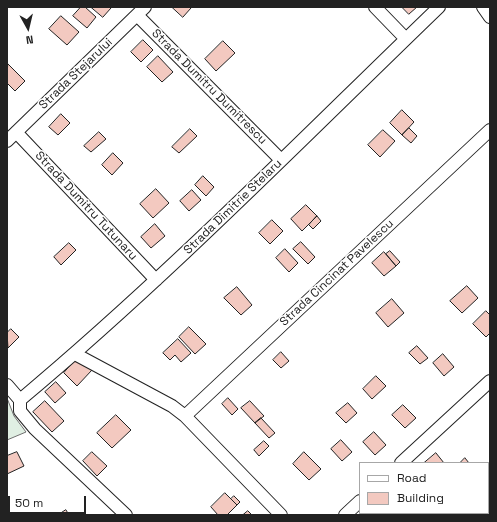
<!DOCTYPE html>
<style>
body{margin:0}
#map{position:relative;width:497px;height:522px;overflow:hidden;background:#fff;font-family:"Space Grotesk",sans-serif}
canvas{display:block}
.frame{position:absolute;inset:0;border:8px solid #222;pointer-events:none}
.legend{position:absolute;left:359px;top:462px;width:130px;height:52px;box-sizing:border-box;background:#fff;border:1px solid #a7a7a7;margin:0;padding:5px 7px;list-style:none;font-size:12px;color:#222}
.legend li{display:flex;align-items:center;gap:8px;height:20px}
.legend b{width:20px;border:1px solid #a7a7a7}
.north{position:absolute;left:8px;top:8px;width:40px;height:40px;-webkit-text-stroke:3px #fff;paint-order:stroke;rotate:172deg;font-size:11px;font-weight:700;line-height:16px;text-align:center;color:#222}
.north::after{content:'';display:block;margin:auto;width:14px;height:18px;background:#222;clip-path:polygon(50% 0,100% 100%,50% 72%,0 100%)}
.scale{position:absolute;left:8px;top:496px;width:78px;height:18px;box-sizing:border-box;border:2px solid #222;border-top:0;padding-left:5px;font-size:12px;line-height:14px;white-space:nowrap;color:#222;-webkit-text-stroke:3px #fff;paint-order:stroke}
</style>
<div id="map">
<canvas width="497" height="522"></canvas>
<div class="frame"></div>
<ul class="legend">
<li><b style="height:5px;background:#fff"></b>Road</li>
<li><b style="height:11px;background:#f3c9c0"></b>Building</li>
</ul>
<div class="north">N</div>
<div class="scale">50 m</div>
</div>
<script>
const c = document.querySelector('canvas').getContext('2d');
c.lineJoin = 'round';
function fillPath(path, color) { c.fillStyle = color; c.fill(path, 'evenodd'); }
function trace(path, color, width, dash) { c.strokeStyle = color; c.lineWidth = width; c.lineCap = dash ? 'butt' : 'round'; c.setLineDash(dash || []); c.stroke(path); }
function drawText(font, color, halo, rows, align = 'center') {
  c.font = font + ' "Space Grotesk",sans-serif'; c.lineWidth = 3; c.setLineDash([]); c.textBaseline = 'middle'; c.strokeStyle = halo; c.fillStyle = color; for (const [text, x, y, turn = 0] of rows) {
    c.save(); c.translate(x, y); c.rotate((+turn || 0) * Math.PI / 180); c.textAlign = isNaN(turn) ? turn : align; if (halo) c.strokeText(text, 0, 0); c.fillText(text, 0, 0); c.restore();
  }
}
const green = new Path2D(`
 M7,398L14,416L26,432L7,440Z`);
fillPath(green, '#e0efe3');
trace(green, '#6f6f6f', 1);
const building = new Path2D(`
 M81,7H85L96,17L87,28L73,16Z
 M91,7H110L111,8L103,17Z
 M172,7H190L191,8L183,17Z
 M402,7H417L409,14Z
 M61,16L79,32L67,45L49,29Z
 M143,40L153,50L141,62L131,52Z
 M223,41L235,53L216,71L205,59Z
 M158,56L173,72L162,82L147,67Z
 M8,64L25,81L15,91L7,83Z
 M402,110L414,122L402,135L390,123Z
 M61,114L70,123L58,135L49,127Z
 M409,128L417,136L411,143L402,135Z
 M190,129L197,136L179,153L172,147Z
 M383,130L395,141L380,157L368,145Z
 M99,132L106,139L91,152L84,146Z
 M113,153L123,163L112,175L102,165Z
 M203,176L214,187L206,196L195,185Z
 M156,189L169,203L153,218L140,204Z
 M192,190L201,200L189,211L180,201Z
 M306,205L317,216L302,231L291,219Z
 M317,216L321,221L313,229L309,225Z
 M272,220L283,231L270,244L259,233Z
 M155,224L165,236L151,248L141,237Z
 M301,242L315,257L308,264L293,249Z
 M69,243L76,250L61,265L54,257Z
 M285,249L298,263L289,272L276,258Z
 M390,251L400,262L396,266L386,254Z
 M384,252L396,266L384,276L372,263Z
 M467,286L478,298L462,313L450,301Z
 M237,287L252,305L241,315L224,298Z
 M392,299L404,313L388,327L376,313Z
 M486,311L490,315V333L486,337L473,324Z
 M189,327L206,344L195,354L179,337Z
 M11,329L19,337L8,348L7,333Z
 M178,339L191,353L181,362L175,355L170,360L163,353Z
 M417,346L428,358L420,364L409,353Z
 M281,352L289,361L281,368L273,360Z
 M443,354L454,367L444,376L433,363Z
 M76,359L84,366L86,364L92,370L77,386L64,373Z
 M376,376L386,386L372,399L363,389Z
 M56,382L66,393L55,403L45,392Z
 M228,398L238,409L232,415L222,404Z
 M45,401L64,421L52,432L33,412Z
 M250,401L264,416L255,423L241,408Z
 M348,403L357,413L346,423L336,413Z
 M403,405L416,418L405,428L392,415Z
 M116,415L131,430L112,448L97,433Z
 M261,418L275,433L269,438L255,423Z
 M374,432L386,445L375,455L363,442Z
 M341,440L352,452L342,461L331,449Z
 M264,441L269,446L259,456L254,450Z
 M17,452L24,466L7,474V456Z
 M92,452L107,466L97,476L83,461Z
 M304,452L321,469L309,480L293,464Z
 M436,453L444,463H424Z
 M465,458L469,463H460Z
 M225,493L237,505L227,515H218L211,507Z
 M234,496L240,502L237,505L231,499Z
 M66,510L69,515H58Z
 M248,511L252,515H243Z`);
fillPath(building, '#f3c9c0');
trace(building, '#222', 1);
const minor = new Path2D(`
 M375,7L406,39
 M483,7L490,17
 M137,15L281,160
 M16,132L156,280
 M7,141L145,7
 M75,354L172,406L185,416L281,515
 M7,385L20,400
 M20,400C167,277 301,140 439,7
 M20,400V411L35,429L126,515
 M185,416L490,130
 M401,463L490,381
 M345,515L360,501`);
trace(minor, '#222', 14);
trace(minor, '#fff', 12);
drawText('12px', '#222', '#fff', [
 ["Strada Stejarului",76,74,-44],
 ["Strada Dumitru Dumitrescu",209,87,45],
 ["Strada Dumitru Tutunaru",86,206,47],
 ["Strada Dimitrie Stelaru",233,207,-44],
 ["Strada Cincinat Pavelescu",337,273,-43]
]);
</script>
